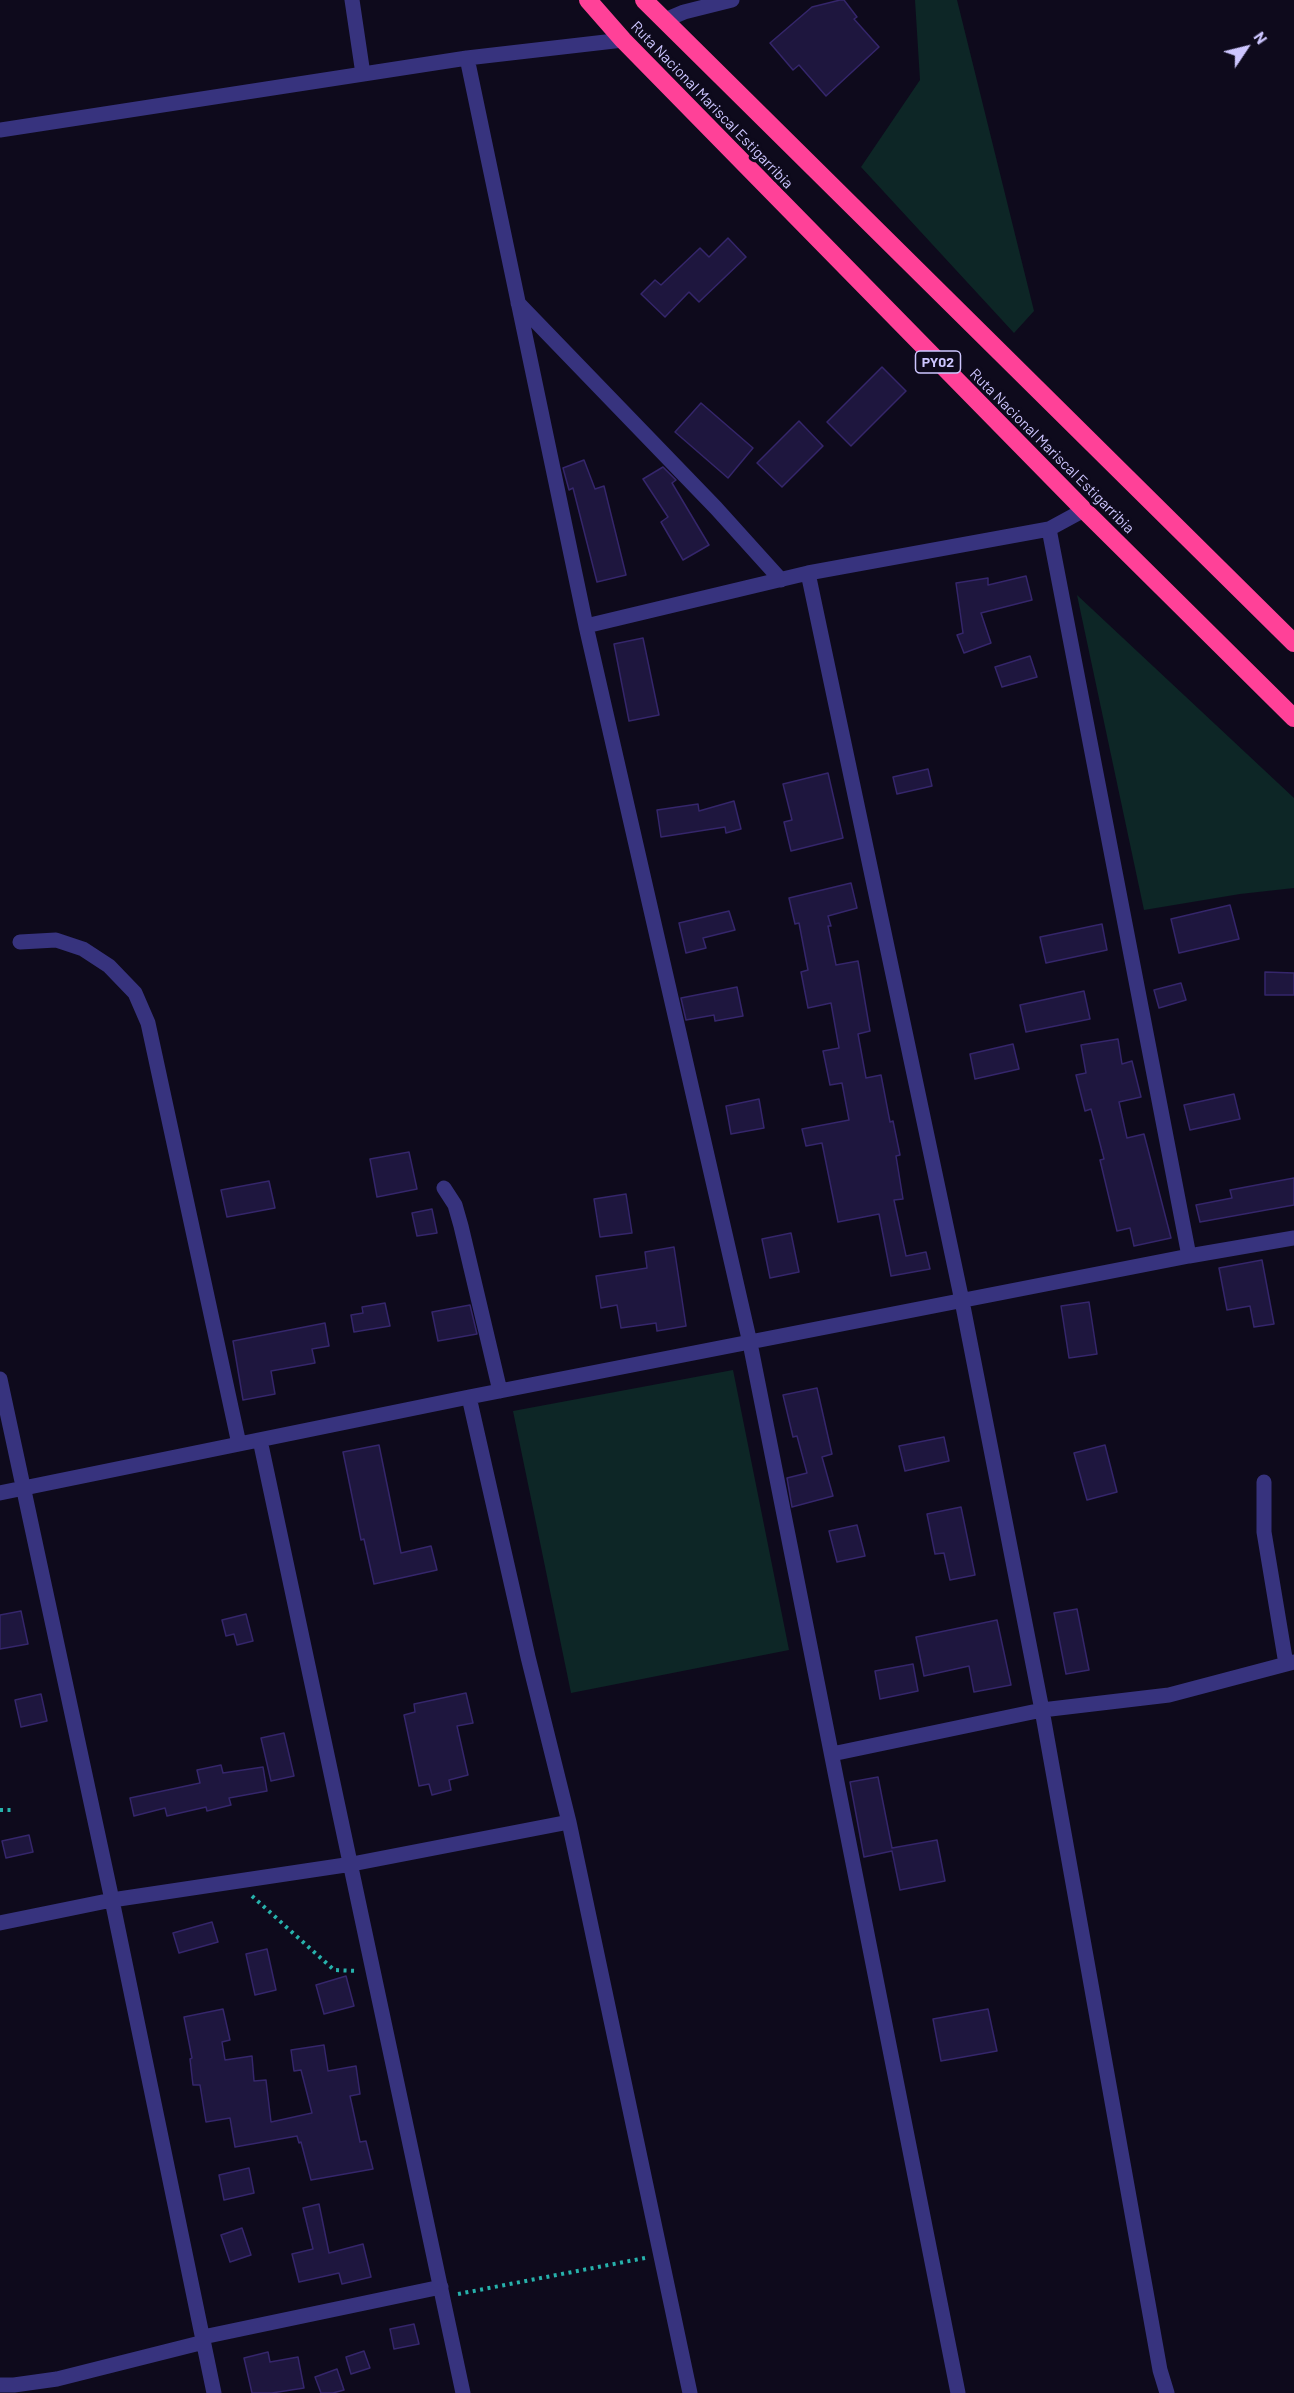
<!DOCTYPE html>
<style>
body{margin:0}
#map{position:relative;width:1294px;height:2393px;overflow:hidden;background:#0e0a1c;font-family:Barlow,sans-serif}
canvas{display:block}
.north{position:absolute;left:1216px;top:18px;width:60px;height:60px;-webkit-text-stroke:4px #0e0a1c;paint-order:stroke;rotate:55deg;font-size:16px;font-weight:700;line-height:24px;text-align:center;color:#cdc6ff}
.north::after{content:'';display:block;margin:auto;width:21px;height:27px;background:#cdc6ff;clip-path:polygon(50% 0,100% 100%,50% 72%,0 100%)}
</style>
<div id="map">
<canvas width="1294" height="2393"></canvas>
<div class="north">N</div>
</div>
<script>
const c = document.querySelector('canvas').getContext('2d');
c.lineJoin = 'round';
function fillPath(path, color) { c.fillStyle = color; c.fill(path, 'evenodd'); }
function trace(path, color, width, dash) { c.strokeStyle = color; c.lineWidth = width; c.lineCap = dash ? 'butt' : 'round'; c.setLineDash(dash || []); c.stroke(path); }
function drawText(font, color, halo, rows, align = 'center') {
  c.font = font + ' Barlow,sans-serif'; c.lineWidth = 6; c.setLineDash([]); c.textBaseline = 'middle'; c.strokeStyle = halo; c.fillStyle = color; for (const [text, x, y, turn = 0] of rows) {
    c.save(); c.translate(x, y); c.rotate((+turn || 0) * Math.PI / 180); c.textAlign = isNaN(turn) ? turn : align; if (halo) c.strokeText(text, 0, 0); c.fillText(text, 0, 0); c.restore();
  }
}
fillPath(new Path2D(`
 M915,0H957L1034,311L1014,333L861,167L920,80Z
 M1077,595L1294,798V888L1240,894L1144,910Z
 M733,1370L789,1650L571,1693L513,1411Z`), '#0d2626');
const building = new Path2D(`
 M840,0H844L857,17L854,19L879,47L826,96L799,65L793,70L770,43L812,7Z
 M728,238L746,257L699,302L689,292L665,317L641,294L655,280L661,285L700,248L709,257Z
 M882,367L906,391L851,446L827,422Z
 M701,403L753,448L728,478L675,432Z
 M799,421L823,446L782,487L757,463Z
 M584,460L595,489L604,486L626,575L597,582L573,488L569,490L563,468Z
 M663,467L676,480L672,483L709,545L683,560L661,522L668,517L643,479Z
 M1026,576L1032,600L981,613L991,643L964,653L957,635L963,633L956,583L988,578V585Z
 M643,638L659,715L629,721L614,644Z
 M1030,656L1037,677L1002,687L995,667Z
 M928,769L932,786L897,794L893,777Z
 M828,773L843,838L791,851L784,822L792,820L783,784Z
 M734,801L741,829L726,833L725,827L661,837L657,810L698,804L699,811Z
 M851,883L857,908L828,916L831,926H828L836,965L858,961L870,1031L858,1034L866,1078L881,1075L890,1122L893,1121L900,1155L896,1156L903,1199L894,1200L906,1256L926,1252L930,1269L891,1276L879,1214L838,1222L822,1143L806,1146L802,1129L849,1120L842,1083L830,1085L823,1051L839,1048L831,1003L808,1008L801,972L808,970L799,923L795,924L789,898Z
 M1230,905L1239,939L1179,953L1171,919Z
 M729,911L735,930L703,938L706,948L686,953L679,923Z
 M1102,924L1107,950L1046,963L1040,937Z
 M1265,972L1294,973V995H1265Z
 M1181,983L1186,1000L1159,1008L1154,990Z
 M737,987L743,1016L715,1021L714,1015L686,1020L681,998Z
 M1084,991L1090,1019L1026,1032L1020,1005Z
 M1118,1039L1122,1064L1132,1061L1141,1097L1119,1102L1127,1138L1144,1134L1171,1238L1134,1246L1130,1228L1117,1231L1100,1160L1104,1159L1091,1109L1085,1111L1076,1075L1086,1073L1081,1045Z
 M1013,1044L1019,1069L975,1079L970,1054Z
 M1234,1094L1240,1119L1190,1130L1184,1105Z
 M759,1099L764,1128L731,1134L726,1106Z
 M409,1152L417,1189L377,1197L370,1159Z
 M1294,1178V1205L1200,1222L1196,1205L1232,1198L1230,1190Z
 M269,1181L275,1208L227,1217L221,1190Z
 M626,1194L632,1233L600,1237L594,1199Z
 M432,1209L437,1233L417,1236L412,1213Z
 M791,1233L799,1272L770,1278L762,1239Z
 M674,1247L686,1326L657,1331L656,1323L621,1328L617,1305L601,1308L596,1276L647,1268L645,1252Z
 M1262,1260L1274,1324L1254,1327L1250,1306L1227,1310L1219,1268Z
 M1089,1302L1097,1354L1069,1358L1061,1306Z
 M385,1303L390,1326L354,1332L351,1315L363,1313L362,1307Z
 M470,1305L477,1334L438,1341L432,1312Z
 M325,1323L329,1346L312,1349L315,1363L271,1371L275,1394L243,1400L233,1341Z
 M817,1388L832,1454L822,1457L833,1496L792,1507L787,1478L807,1473L797,1436L793,1437L783,1395Z
 M944,1437L949,1461L905,1471L899,1446Z
 M379,1445L401,1553L431,1546L437,1570L374,1584L364,1539L361,1540L343,1452Z
 M1105,1445L1117,1492L1087,1500L1074,1453Z
 M961,1507L975,1575L950,1580L944,1553L935,1554L927,1514Z
 M857,1525L865,1556L837,1562L829,1531Z
 M1077,1609L1089,1670L1066,1674L1054,1613Z
 M21,1611L28,1644L0,1649V1615Z
 M246,1614L253,1641L237,1645L234,1634L226,1636L222,1620Z
 M997,1620L1011,1685L974,1692L969,1666L924,1676L916,1637Z
 M913,1664L918,1691L880,1699L875,1671Z
 M466,1693L473,1723L457,1726L468,1775L449,1780L451,1790L432,1795L429,1784L419,1786L404,1715L415,1712L414,1704Z
 M41,1694L47,1721L21,1727L15,1700Z
 M284,1733L294,1776L271,1781L261,1738Z
 M221,1765L223,1773L263,1767L267,1791L229,1798L231,1805L207,1811L206,1807L167,1816L165,1808L134,1816L130,1798L200,1783L197,1770Z
 M878,1777L892,1848L937,1840L945,1881L900,1890L892,1851L864,1857L850,1782Z
 M29,1835L33,1852L6,1858L2,1841Z
 M212,1922L218,1942L179,1953L173,1933Z
 M267,1949L276,1990L255,1995L246,1954Z
 M346,1976L354,2006L324,2014L316,1985Z
 M223,2009L230,2040L222,2042L225,2060L252,2056L254,2081L266,2080L271,2122L312,2113L301,2070L294,2071L291,2050L324,2045L328,2071L356,2066L360,2094L350,2096L360,2142L366,2141L373,2169L311,2180L301,2142L299,2143L297,2136L235,2147L230,2118L206,2122L200,2085H193L190,2059L192,2058L184,2017Z
 M988,2009L997,2051L941,2061L933,2019Z
 M249,2168L254,2193L224,2200L219,2175Z
 M319,2204L329,2253L363,2244L371,2277L342,2284L339,2273L299,2282L292,2254L313,2249L303,2208Z
 M242,2228L251,2255L230,2262L221,2235Z
 M414,2324L419,2344L394,2349L390,2329Z
 M364,2351L370,2368L351,2374L346,2357Z
 M268,2352L270,2362L298,2357L304,2388L272,2393H252L244,2358Z
 M337,2369L344,2390L333,2393H321L315,2377Z`);
fillPath(building, '#1e163e');
trace(building, '#35266b', 1.5);
trace(new Path2D(`
 M0,1810H14
 M252,1896L334,1970L357,1971
 M458,2294L645,2258`), '#27b2ac', 4, [3, 4.5]);
trace(new Path2D(`
 M352,0L363,74
 M665,20L684,12L732,0
 M467,58L586,626
 M0,130L467,58L623,40
 M518,303L716,508L781,580
 M1049,529L1189,1256
 M808,573L962,1301L1042,1710L832,1754
 M20,942L56,940L83,949L109,966L135,993L148,1023L239,1444
 M444,1188L455,1205L461,1226L500,1391
 M0,1379L112,1900L214,2393
 M469,1397L528,1657L569,1822L690,2393
 M260,1440L463,2393
 M1264,1482V1532L1286,1664
 M0,1493L469,1397L1189,1256L1294,1238
 M0,1923L112,1900L352,1864L569,1822
 M203,2337L441,2287
 M0,2385H14L57,2379L204,2342
 M958,2393L750,1343L586,626L808,573L1049,529L1084,510
 M1167,2393L1160,2370L1042,1710L1169,1695L1294,1662`), '#37337e', 15);
trace(new Path2D(`
 M588,0L623,40L1084,510L1294,718
 M644,0L1294,643`), '#ff4198', 18);
for (const [x, y, w] of [
 [938,362,45]
]) { const box = new Path2D(); box.roundRect(x - w / 2, y - 11, w, 22, 4.5); c.fillStyle = '#0e0a1c'; c.fill(box); trace(box, '#cdc6ff', 1.5); }
drawText('bold 14px', '#cdc6ff', null, [
 ["PY02",938,362]
]);
drawText('15px', '#cdc6ff', '#0e0a1c', [
 ["Ruta Nacional Mariscal Estigarribia",712,105,46],
 ["Ruta Nacional Mariscal Estigarribia",1052,451,45]
]);
</script>
